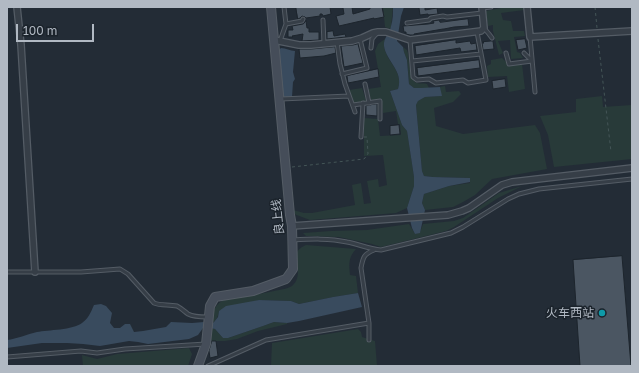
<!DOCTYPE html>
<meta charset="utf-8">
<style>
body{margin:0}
#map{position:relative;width:639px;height:373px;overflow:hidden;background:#232c36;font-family:"Golos Text",sans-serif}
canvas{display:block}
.frame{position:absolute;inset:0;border:8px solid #b1b9c3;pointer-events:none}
.scale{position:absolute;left:16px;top:24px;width:78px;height:18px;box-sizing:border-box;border:2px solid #b1b9c3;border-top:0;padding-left:5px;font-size:12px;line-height:14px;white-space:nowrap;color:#b1b9c3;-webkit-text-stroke:3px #1b232b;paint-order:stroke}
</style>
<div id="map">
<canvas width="639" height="373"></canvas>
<div class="frame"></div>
<div class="scale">100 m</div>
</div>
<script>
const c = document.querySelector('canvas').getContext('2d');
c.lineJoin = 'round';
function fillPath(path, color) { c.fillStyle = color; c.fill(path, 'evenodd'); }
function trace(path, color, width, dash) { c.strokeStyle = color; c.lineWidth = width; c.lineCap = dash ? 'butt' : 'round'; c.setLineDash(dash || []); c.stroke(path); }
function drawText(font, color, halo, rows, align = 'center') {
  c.font = font + ' "Golos Text","Noto Sans SC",sans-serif'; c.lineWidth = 3; c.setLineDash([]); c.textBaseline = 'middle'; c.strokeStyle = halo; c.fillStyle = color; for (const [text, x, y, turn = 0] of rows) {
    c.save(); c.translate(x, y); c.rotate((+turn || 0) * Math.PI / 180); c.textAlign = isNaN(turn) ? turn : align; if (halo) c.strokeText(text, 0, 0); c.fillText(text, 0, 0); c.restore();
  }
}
fillPath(new Path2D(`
 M383,7H393L391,27L390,29L385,27Z
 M501,7H524V10L501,13L503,20L511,21L513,31H524L525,36L514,37L517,52L520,53L523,58L511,59L510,40L498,41L503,53L499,55L493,31V25L488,26L486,11L501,8Z
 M385,39C385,41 384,44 384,46C386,62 404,71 398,89L390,91L402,125L407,131L414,177V186L407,208L396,213L310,220L294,214L293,210L304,213H312L355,205L352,185L361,183L364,204L371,203L367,181L378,179L379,187L387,185L383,155L364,156V118L378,119L380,136L401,135L400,124H398L396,111L383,113L382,100L371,101L368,89L381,87L375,51L378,44Z
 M403,47L407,50L408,53C409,60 410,81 417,83C420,84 424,83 427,84L429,88H414L409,84L407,60L404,52Z
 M502,58L510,66L522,64L525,89L509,92L507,76L488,77L487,66L491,64V60Z
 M445,86L446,92L459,91L461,94L453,102L434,108L436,126L463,134L535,125L540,133L547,169L492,179L475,195L463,202L453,207L425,210L422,203L424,194L449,186L470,183V178L433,177L424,176L422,171L416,105L418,101L425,97L441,96L440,87Z
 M362,88L363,91L366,101L354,104L349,90Z
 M602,96L603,107L632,105V159L554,167L548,135L540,116L576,112V99Z
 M522,186L498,198L454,227L446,231L381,247L372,244L339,237L306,236L303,233L331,231L367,230L409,224L415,234L420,232L423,224L454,221L463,218L499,193Z
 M306,245L356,249C348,258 349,264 350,275L356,276L358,293L333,297L299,304L291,301L259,300L219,311C218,318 215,322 210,325C211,319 212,313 215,308C223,295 242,296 255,294C261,294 268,292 274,291C279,290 287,289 292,286C303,277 295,263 297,253C298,249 302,247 306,245Z
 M274,322L287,323V324L258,331L237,339L225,341H209L210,328L215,329L223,338H228L263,326Z
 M358,329L361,332L362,337L375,341L377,366H271L272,343Z
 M189,348L192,354L188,366H83L82,355L97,359L117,354Z`), '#283a39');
fillPath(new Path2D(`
 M393,7H404L401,16L397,41L403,47L404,52L407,60L409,84L414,88H421L440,87L442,96L425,97L418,101L416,105L422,171L424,176L433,177L470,178V182L449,186L424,194L422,203L425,210L420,233L415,234L412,228L407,208L414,186V177L407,131L402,125L390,91L398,89C404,71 386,61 384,46C383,38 390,33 391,26C393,20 393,13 393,7Z
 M281,48C286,48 290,51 295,51L293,72L295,79L293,82L292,97H283L281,94L279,50Z
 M358,293L362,307L299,321L287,323L274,322L263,326L228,338H223L215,329L210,328V326L214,322L218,317L219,311L226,306L259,300L291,301L299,304L333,297Z
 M101,304L106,306L112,313L110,323L114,328H120L125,324H130L134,332L143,331L166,327L171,322L192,323L204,322L203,328L198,335L189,339L148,344L138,342L129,341L100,346L83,344L67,343H42L7,348V340C17,339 27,334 37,332C48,330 73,330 82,323C88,319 91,312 94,305Z`), '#394b5e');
const building = new Path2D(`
 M296,7H330L331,14L323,16L322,14H320V16L306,18L305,17L302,16L300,18L298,19Z
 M345,7H352L353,14L370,9V7H382L384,17L374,19V18L339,26L336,16L344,14L343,8Z
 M425,7V10L437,8L438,14L428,15V14L420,15L419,8Z
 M468,19L469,26L454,27L444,29H443L414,34V35H410L406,34V32H404L403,26L428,24L434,23L433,21L439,20L440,22Z
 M306,21L307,28H309V32H319V40L302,41L303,34L292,36L293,37H288V30H293L292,26L303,24Z
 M333,31L334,36L345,34L346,37L327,39V32Z
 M525,39L527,48L518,50L516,40Z
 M456,40V43L470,41L471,44L476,43L477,50L461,52L460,48L416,55L415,46Z
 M491,41H493L494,49L483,50L482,43H484L483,42Z
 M358,44L363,63L344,67L341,46L353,45Z
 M335,47L336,53L324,56L300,58L299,49H311Z
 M479,60L480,68L418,76L417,68Z
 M378,69L379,77L348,83L347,76Z
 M505,79L506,87L493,89L492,81Z
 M377,104V116L366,115V106Z
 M399,125L400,134L390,135V126Z
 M622,256L631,366H580L573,260Z
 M212,341H216L218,356L210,358L209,351Z`);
fillPath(building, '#4b5662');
trace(building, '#1d252d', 1);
const lane = new Path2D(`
 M482,8L491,7
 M323,20L324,44
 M407,23L429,20L431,18L443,16L447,17L482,13
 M286,24L302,21L303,19
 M484,28L489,34L492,38
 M530,37L535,92
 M410,40L413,77L417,80L429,79L436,83L463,80L468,83L486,80L477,32
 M280,41L286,24L284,7
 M337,42L340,64L345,84L354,109L355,112
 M371,48L372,39L377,33
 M506,53L509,64L532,61
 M524,53L532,61
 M412,61L481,54
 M342,74L367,68L360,39
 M365,84L369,103
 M281,99L349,96
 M353,105L380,101V119
 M361,137L363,103
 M292,240C311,239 329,238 347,242C358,244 369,249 381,250L451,233L463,227L508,199L519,194L539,189L632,179
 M7,272H81L120,269L128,274L154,303C161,306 169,304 177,306C181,308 184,311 188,314C194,317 201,317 207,317
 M369,340V323L361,268C363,257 364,254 374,250
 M7,357L81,351L97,353L125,349L206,344
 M208,366L266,340L369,323`);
const street = new Path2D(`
 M17,7L21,45L35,272
 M527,7L530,37L632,31
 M274,40L299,45H311L352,41L362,38L373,33L378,32H386L410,40L481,31L484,28L482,7
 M292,226L448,215L462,211L469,208L502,185L512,182L632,168`);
const secondary = new Path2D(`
 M198,366L206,344L210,306L215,297L253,291L286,279L293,269L292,226L290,215L271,7`);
trace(lane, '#545c65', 5);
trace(street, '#545c65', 8);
trace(secondary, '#545c65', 10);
trace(new Path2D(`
 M595,7L597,28
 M598,39L611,152
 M292,167L364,159L368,154L367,137H364`), '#445557', 1, [3, 3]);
trace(lane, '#363e47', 3);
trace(street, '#363e47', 5.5);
trace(secondary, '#454d59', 8);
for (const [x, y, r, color] of [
 [602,313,4,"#0f9aa8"]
]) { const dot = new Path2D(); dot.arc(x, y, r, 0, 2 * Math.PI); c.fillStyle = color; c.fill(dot); trace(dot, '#1b232b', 1.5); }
drawText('12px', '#b1b9c3', '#1b232b', [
 ["良上线",278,217,-96]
]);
drawText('12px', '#b1b9c3', '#1b232b', [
 ["火车西站",594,313]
], 'right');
</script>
